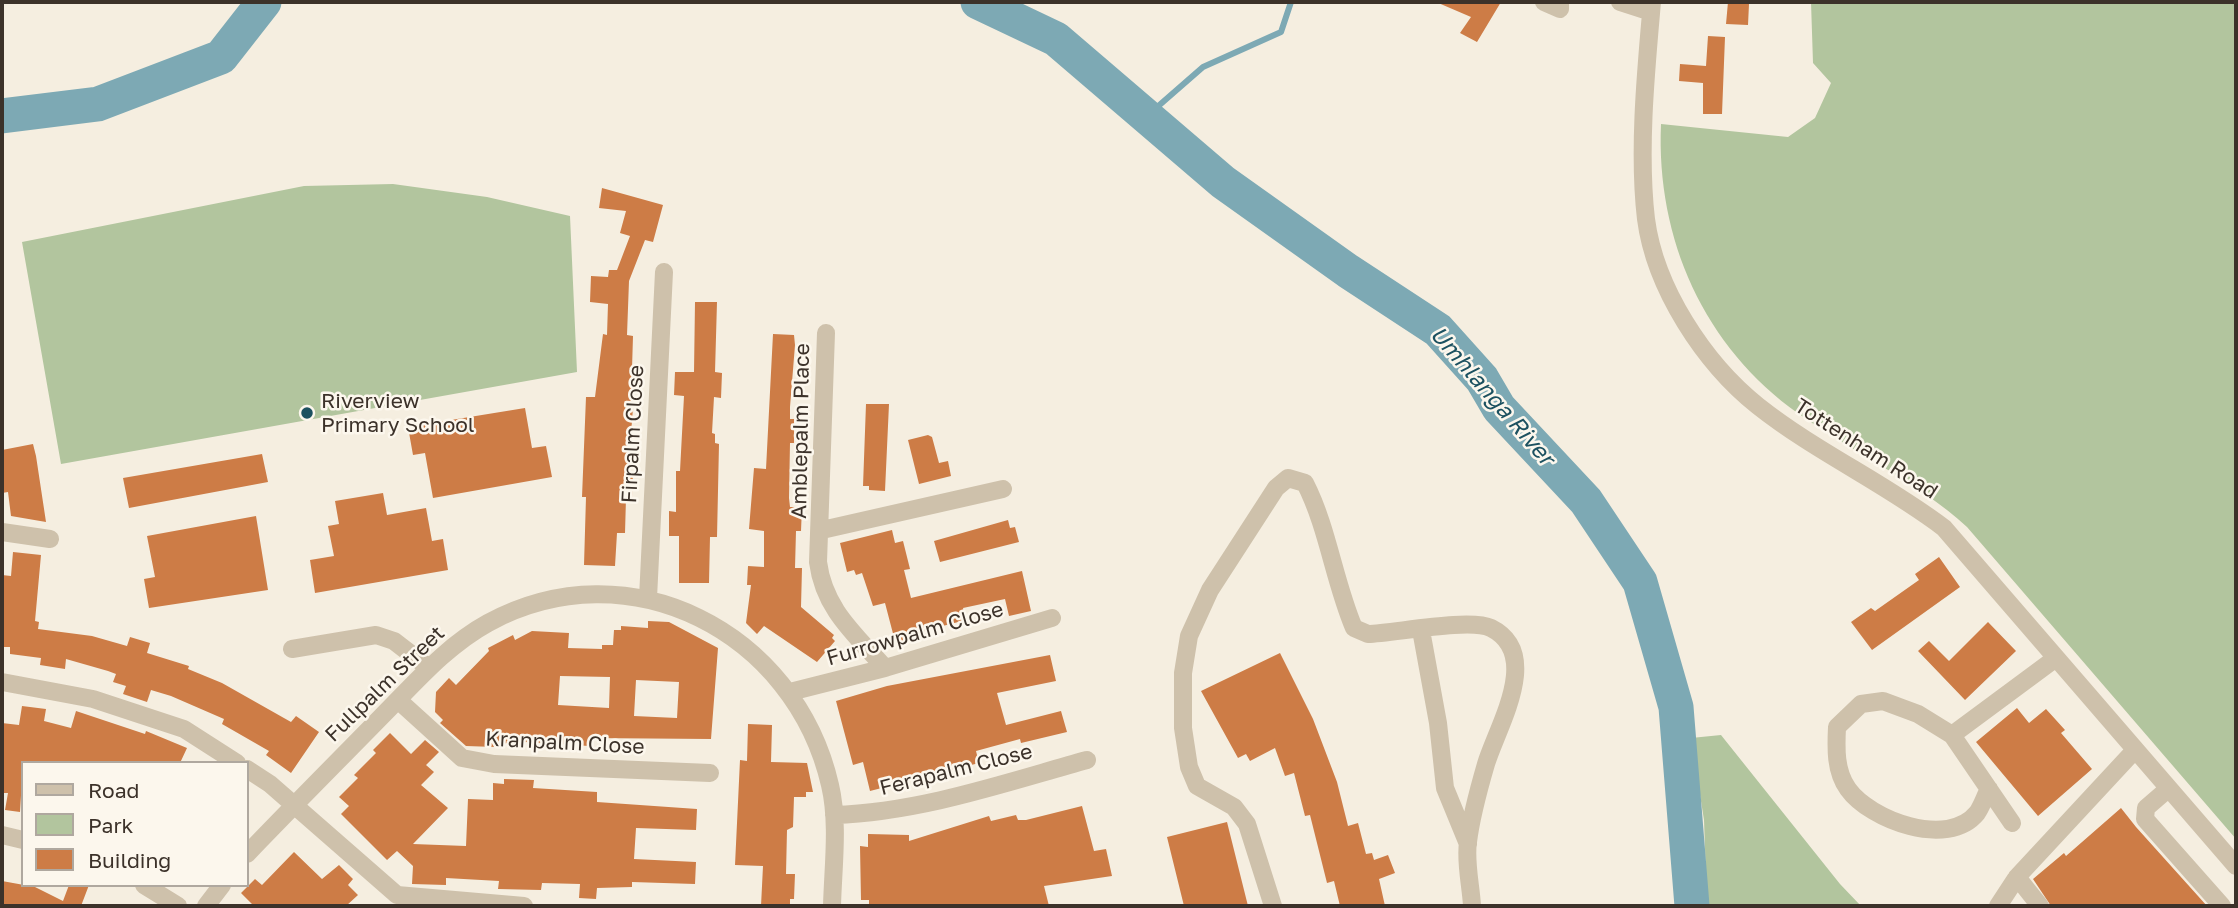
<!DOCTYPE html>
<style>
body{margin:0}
#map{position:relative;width:2238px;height:908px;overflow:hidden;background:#f5eee0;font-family:"Golos Text",sans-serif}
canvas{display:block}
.frame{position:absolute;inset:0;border:4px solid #3c322a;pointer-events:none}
.legend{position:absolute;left:21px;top:761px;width:228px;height:126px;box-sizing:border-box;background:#fcf7ed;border:2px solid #afa89f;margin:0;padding:9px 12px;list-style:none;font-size:21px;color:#3c322a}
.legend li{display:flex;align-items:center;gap:14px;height:35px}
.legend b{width:35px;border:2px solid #afa89f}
</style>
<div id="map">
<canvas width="2238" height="908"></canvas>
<div class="frame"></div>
<ul class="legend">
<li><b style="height:9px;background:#cec1ab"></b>Road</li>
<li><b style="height:19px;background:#b2c59e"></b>Park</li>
<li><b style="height:19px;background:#cd7c46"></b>Building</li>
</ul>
</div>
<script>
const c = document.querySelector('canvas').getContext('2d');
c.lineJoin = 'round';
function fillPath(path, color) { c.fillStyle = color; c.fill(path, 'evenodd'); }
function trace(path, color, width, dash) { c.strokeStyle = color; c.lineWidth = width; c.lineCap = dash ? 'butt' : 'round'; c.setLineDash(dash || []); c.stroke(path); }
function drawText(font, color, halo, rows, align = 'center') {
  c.font = font + ' "Golos Text",sans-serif'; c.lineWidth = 5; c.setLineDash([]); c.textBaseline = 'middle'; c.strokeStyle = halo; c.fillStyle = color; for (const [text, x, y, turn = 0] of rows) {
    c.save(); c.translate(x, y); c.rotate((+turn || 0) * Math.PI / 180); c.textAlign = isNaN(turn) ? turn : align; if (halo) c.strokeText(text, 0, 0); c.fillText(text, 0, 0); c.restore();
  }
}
fillPath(new Path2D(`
 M1811,2H2236V839L1967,527C1917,481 1855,454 1799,414C1704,347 1656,239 1661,124L1788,137L1815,118L1831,83L1813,63Z
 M393,184L487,197L570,216L577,372L61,464L22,242L304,186Z
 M1721,735L1840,884L1861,906H1707L1704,820L1691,738Z`), '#b2c59e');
trace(new Path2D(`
 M1148,115L1203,67L1281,32L1291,2`), '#7da9b4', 6);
trace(new Path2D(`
 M978,2L1056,39L1223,182L1348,271L1438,330L1482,379L1499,408L1586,501L1640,582L1676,707L1692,906
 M2,116L98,104L221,57L264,2`), '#7da9b4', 35);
fillPath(new Path2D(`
 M1436,2H1501L1477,42L1460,33L1471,17Z
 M1728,2L1749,4L1748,25L1726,24Z
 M1708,36L1725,37L1722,114H1703V83L1679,81L1680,64L1706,66Z
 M602,188L663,205L653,242L645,240L629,281L627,335L633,336L632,369H636L628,473H633L632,498H626L625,533H617L615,566L584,565L586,497H582L586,397H595L603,334L607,335L608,304L590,302L591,276L608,277L609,270H617L630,236L620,233L626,211L599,208Z
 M695,302H717L715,372L722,373L721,398L714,397L712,433L715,434V443L719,444L717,537H710L709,583H679V536H669V511L676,512V471H680L684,396L674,395L675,372H694Z
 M773,334L794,335L795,345L790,407V419H794V443H790L789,498L790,507H802L801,531H796L795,568H802L801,607L834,635L832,638L835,641L817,662L764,626L757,634L746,623L751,585H747L748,566L764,567V531L749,529L754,468L766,469Z
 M866,404H889L885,491L869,490V486H863Z
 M525,408L532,448L546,446L552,477L433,498L425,453L413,455L408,427Z
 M928,435L932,437L939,463L948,461L951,476L919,484L908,440Z
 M33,444L36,456L46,522L11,516L8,492L2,493V450Z
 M262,454L268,482L129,508L123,478Z
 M383,493L387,515L426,508L432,541L443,539L448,570L315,593L310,560L334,556L328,526L339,524L335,501Z
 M256,516L268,590L149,608L144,579L155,577L147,536Z
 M1008,520L1010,528L1015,527L1019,542L940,562L934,541Z
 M892,530L895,543L903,541L910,569L904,570L911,598L1022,571L1031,611L1009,616L1005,599L963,608L966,620L931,629L932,633L919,636L920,639L896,645L885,603L873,606L862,573L856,575L854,570L847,572L840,543Z
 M13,552L41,555L35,621L39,622L38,629L92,636L127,646L130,637L150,643L147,653L189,666L188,669L222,683L291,722L296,716L319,732L291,773L266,755L269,751L222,724L224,719L171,696L151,690L147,702L123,694L126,686L113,682L116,674L108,671L66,659L65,669L40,665L41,658L10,654V647H2V575L11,576Z
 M1939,557L1960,587L1872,650L1851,622L1871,608L1875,611L1919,580L1915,574Z
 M648,621L669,622L718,648L711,739L589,738V746L528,742L495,744V747L466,746L440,723L443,720L435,712L436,692L449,678L456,685L489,651L488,648L513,635L515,640L532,631L569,633L568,648L602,649V645H613L614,630H621V626L648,628ZM560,676L610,677L609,708L558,705ZM636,680L679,682L677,718L634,716Z
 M1988,622L2016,651L1965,700L1918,651L1929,641L1949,661Z
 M1280,653L1313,719L1337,782L1348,826L1358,823L1366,854L1372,853L1374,860L1388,855L1395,873L1379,879L1385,906H1340L1334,881L1327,883L1310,815L1305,816L1294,773L1285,776L1275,748L1250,761L1246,754L1238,758L1201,691Z
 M1050,655L1056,681L997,693L1006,725L1061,711L1067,732L1021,743L1020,739L976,751L979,763L870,791L863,762L853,765L836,701L887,686Z
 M22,706L46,709L44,721L71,728L76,711L145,734L146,731L187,748L180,763H23L20,812L5,810L8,793H2V723L19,725Z
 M2017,708L2029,723L2046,709L2065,730L2061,733L2092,769L2038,816L1976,742Z
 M748,724L772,725L771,762L807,763L813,792H806V797H794L793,827L787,830L786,874H795L794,899H790V906H761L763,866L735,865L740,760L747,761Z
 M390,733L411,754L425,740L439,752L426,765L434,772L421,785L448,808L413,844L466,846L468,799L493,800V783L504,784V779L534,780L533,788L597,792V802L697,809L696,830L636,828L634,859L696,862L695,884L632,882V887L597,888L596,899L579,898L580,884L542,883L541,890L498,889L499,881L446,878V885L412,884L413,866L397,851L387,860L341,814L349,806L339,797L358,778L354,775L376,753L373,750Z
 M1082,806L1094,851L1106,849L1112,876L1044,886L1049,906H869V900H861L860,846L868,847V834L909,835V841L989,816L991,821L1016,815L1018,820H1026Z
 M2121,808L2136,827L2207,906H2051L2033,879L2064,853L2066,856Z
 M1227,822L1248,906H1184L1167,837Z
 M294,852L322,879L339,865L353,879L348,885L358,895L346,906H254L241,893L255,879L262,885Z
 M2,881L35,887L63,901L69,885H89L81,906H2Z`), '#cd7c46');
trace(new Path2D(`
 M1544,2L1560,9V2
 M1620,2L1651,12
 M1652,2C1646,70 1638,151 1646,219C1655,288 1704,363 1758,406C1816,452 1885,483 1944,528L2236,866
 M826,333L818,562C824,609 855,634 885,668
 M822,530L1003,489
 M2,532L50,539
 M648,598L664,272
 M1421,630L1438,723L1445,788L1468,844
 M292,649L376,635L394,641L429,668
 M2,682L93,699L184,729L237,763
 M790,692L885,668L1052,618
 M398,700L462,758L494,764L710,773
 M1952,735L2056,658
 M247,769L270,784L397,895L524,906
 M1989,789C1985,796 1982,806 1977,813C1948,849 1870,820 1848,789C1835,771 1836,748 1837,727L1861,704L1883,701L1918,714L1952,735L2012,823
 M2168,789L2146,808L2145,819L2222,906
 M834,815C921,812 1004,783 1087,760
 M2,835L23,840
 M247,854C291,808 336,763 381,717C414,684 446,646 488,623C629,546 795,632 830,785C839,823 833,867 832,906
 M2017,877L2040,906
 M144,885L178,906
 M206,906L222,885
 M1273,906L1247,824L1234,807L1197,786L1189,767L1183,728V673L1189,636L1210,590L1276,488L1288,478L1305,483C1328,528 1334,581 1354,628L1368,634C1395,633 1470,618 1491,628C1543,654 1497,727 1486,764C1479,788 1471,817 1468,842C1465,862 1471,886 1472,906
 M1998,906L2017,877L2134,751`), '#cec1ab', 18);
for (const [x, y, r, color] of [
 [307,413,7,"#1c5160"]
]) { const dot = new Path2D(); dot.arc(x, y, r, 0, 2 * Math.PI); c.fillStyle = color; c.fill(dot); trace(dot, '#fcf7ed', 2.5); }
drawText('21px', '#3c322a', '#fcf7ed', [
 ["Riverview",321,401],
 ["Primary School",321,425]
], 'left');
drawText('21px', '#3c322a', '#fcf7ed', [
 ["Amblepalm Place",801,431,-89],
 ["Firpalm Close",633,434,-87],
 ["Tottenham Road",1866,449,33],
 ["Furrowpalm Close",915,634,-16],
 ["Fullpalm Street",385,684,-44],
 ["Kranpalm Close",565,743,3],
 ["Ferapalm Close",956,770,-14]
]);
drawText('italic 23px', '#1c5160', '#fcf7ed', [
 ["Umhlanga River",1492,396,49]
]);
</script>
